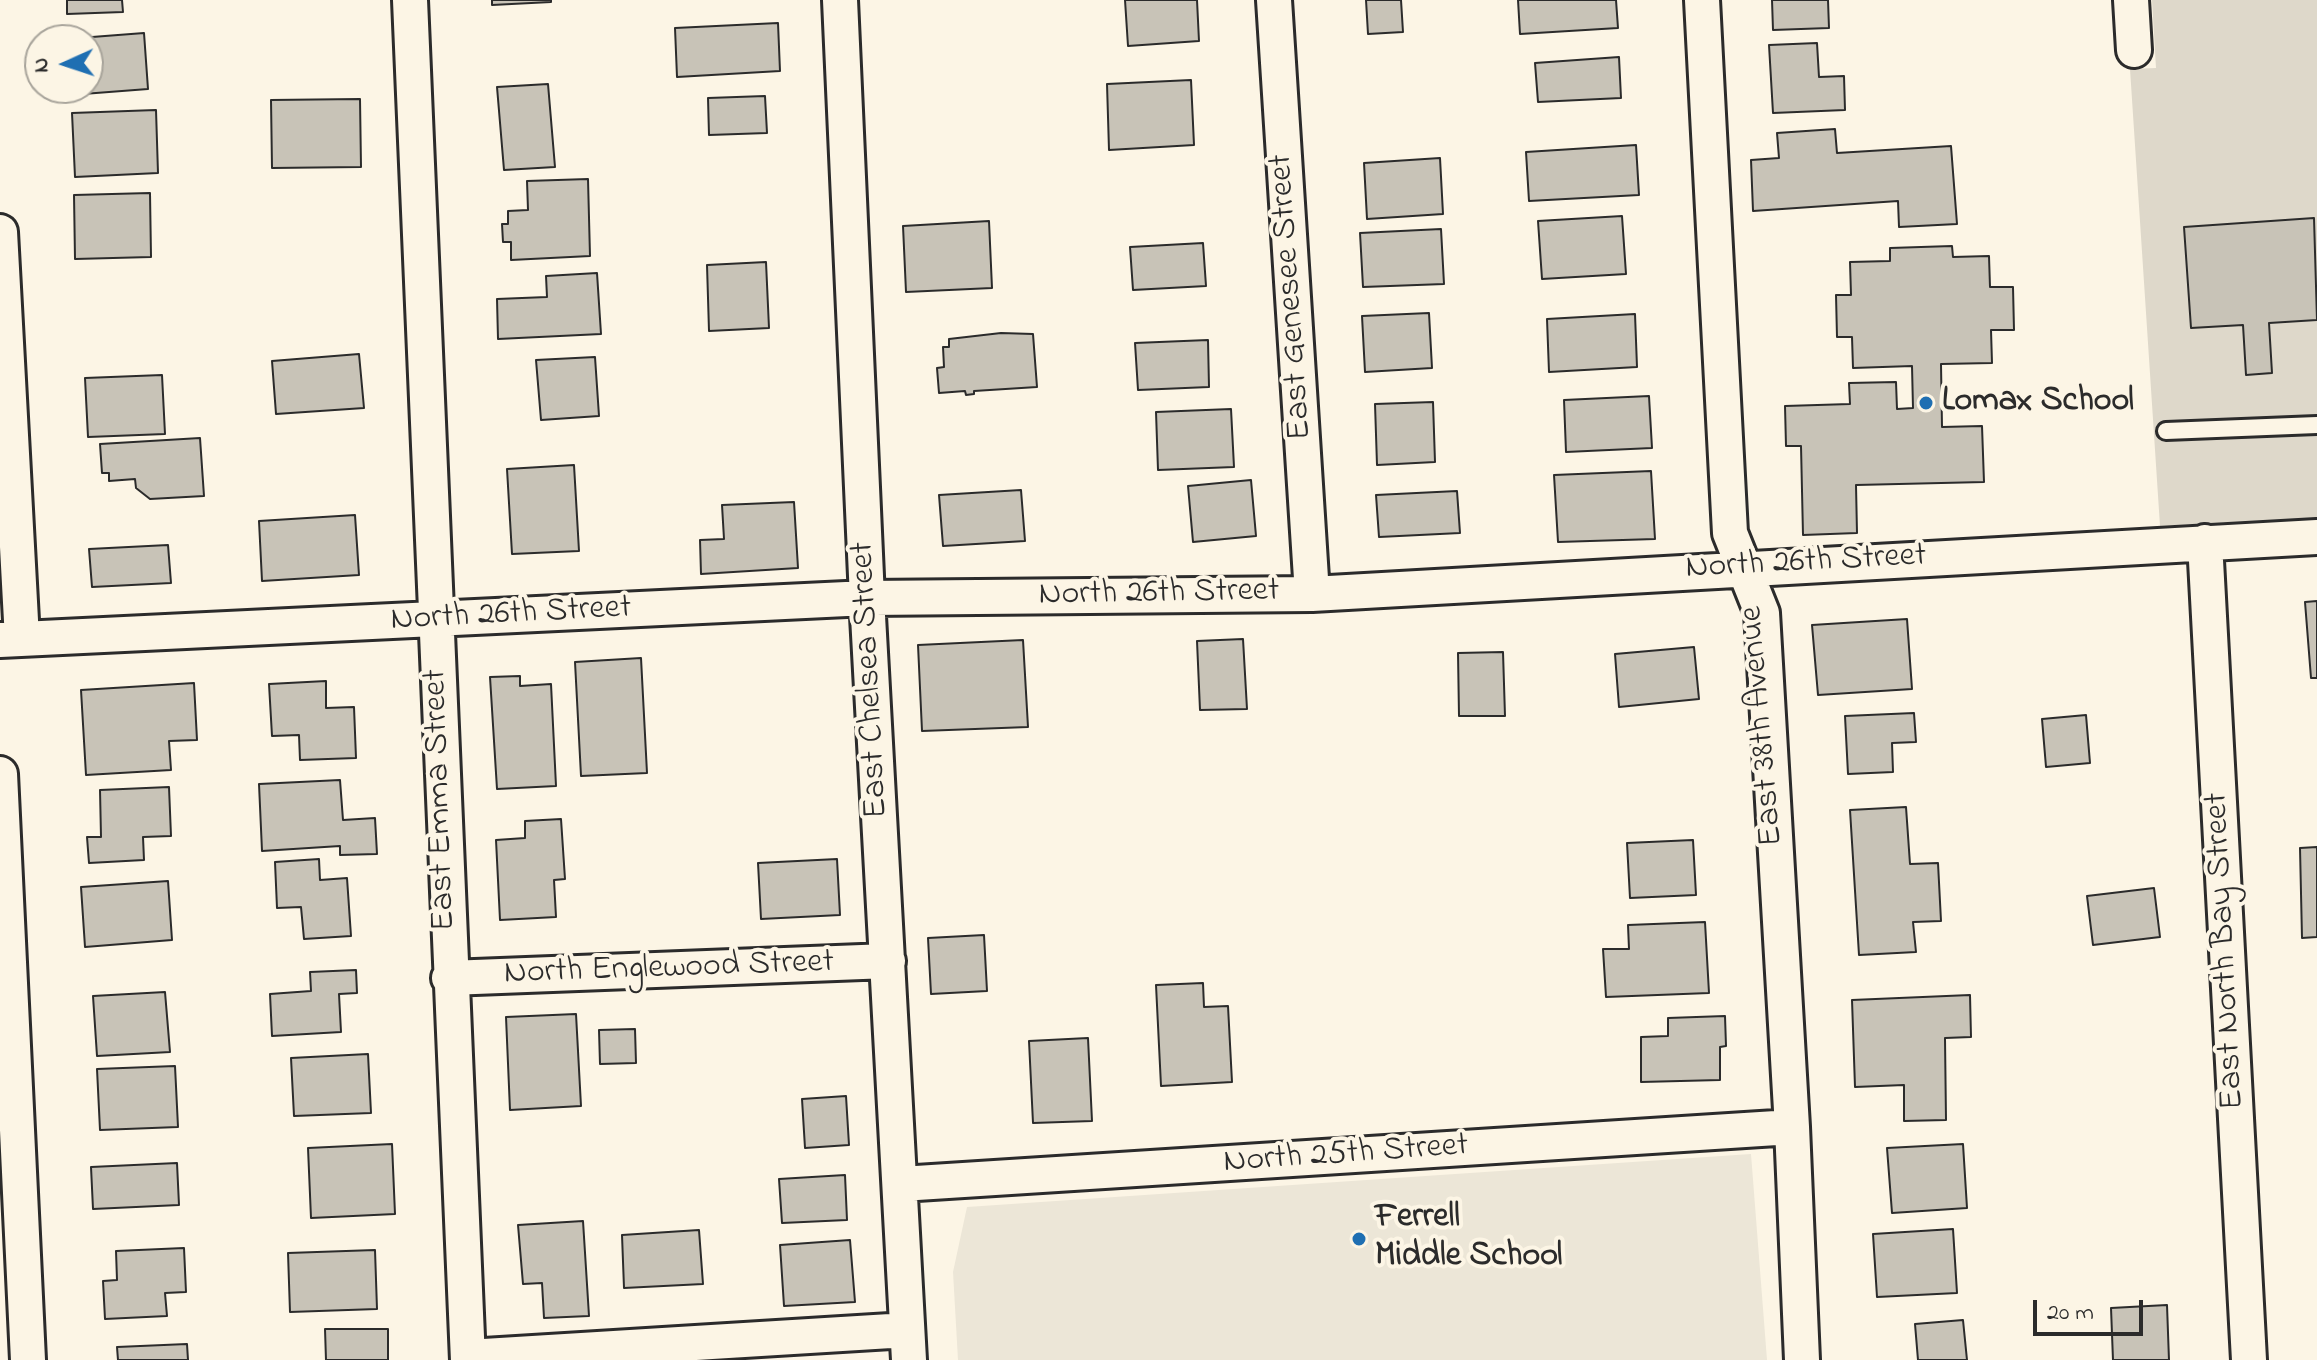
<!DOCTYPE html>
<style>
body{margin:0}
#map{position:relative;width:2317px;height:1360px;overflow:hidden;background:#fcf5e5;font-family:"Indie Flower",sans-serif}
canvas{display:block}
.north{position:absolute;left:24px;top:24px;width:80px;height:80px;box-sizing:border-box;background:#fcf5e5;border:2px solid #a8a49b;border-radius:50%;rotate:267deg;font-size:22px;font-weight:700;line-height:32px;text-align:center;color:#2b2b2b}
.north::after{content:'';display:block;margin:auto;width:28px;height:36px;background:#1f6fb2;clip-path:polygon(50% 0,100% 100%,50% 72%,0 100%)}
.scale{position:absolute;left:2033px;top:1300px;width:110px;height:36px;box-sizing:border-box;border:4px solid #2b2b2b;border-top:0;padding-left:10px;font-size:24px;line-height:28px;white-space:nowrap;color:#2b2b2b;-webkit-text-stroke:6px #fcf5e5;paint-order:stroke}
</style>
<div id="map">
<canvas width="2317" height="1360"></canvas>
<div class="north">N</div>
<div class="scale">20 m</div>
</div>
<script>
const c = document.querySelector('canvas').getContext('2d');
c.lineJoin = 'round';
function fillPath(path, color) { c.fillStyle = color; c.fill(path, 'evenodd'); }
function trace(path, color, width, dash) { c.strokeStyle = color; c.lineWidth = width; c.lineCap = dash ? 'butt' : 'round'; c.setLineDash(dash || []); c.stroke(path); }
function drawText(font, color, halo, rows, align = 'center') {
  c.font = font + ' "Indie Flower",sans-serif'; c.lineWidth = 8; c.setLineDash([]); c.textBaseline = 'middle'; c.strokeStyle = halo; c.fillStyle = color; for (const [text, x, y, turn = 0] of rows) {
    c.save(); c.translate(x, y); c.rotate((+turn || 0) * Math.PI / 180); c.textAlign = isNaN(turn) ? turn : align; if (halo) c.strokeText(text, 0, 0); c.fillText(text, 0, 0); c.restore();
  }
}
fillPath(new Path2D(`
 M1751,1154L1767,1360H958L953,1272L967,1207Z`), '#ece6d7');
fillPath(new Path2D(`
 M2152,0H2317V518L2160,526L2130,69L2156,68Z`), '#ded8ca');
const building = new Path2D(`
 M67,0H122L123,12L67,14Z
 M492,0H551V2L492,5Z
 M1125,0H1197L1199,41L1128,46Z
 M1366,0H1401L1403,32L1368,34Z
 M1518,0H1616L1618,28L1520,34Z
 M1772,0H1828L1829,28L1773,30Z
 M778,23L780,71L677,77L675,28Z
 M144,33L148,89L83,94V88H88V40L79,38Z
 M1817,43L1819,77L1844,76L1845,110L1773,113L1769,45Z
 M1619,57L1621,98L1538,102L1535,63Z
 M1191,80L1194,145L1109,150L1107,84Z
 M548,84L555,167L504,170L497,87Z
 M765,96L767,133L709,135L708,98Z
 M360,99L361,167L272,168L271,100Z
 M156,110L158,173L75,177L72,113Z
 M1835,129L1837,153L1951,146L1957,224L1899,227L1898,201L1753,211L1751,160L1779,158L1777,133Z
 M1636,145L1639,195L1529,201L1526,152Z
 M1440,158L1443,214L1367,219L1364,163Z
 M588,179L590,256L511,260V242H503L502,224H508V211L528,210L527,181Z
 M150,193L151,257L75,259L74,195Z
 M1622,216L1626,274L1542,279L1538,221Z
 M2314,218L2317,320L2269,323L2272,373L2246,375L2243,325L2191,328L2184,227Z
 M989,221L992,288L906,292L903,226Z
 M1441,229L1444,284L1363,287L1360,233Z
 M1203,243L1206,286L1133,290L1130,247Z
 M1952,246L1953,257L1989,256L1990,287H2013L2014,330H1991L1992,363L1941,364L1942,427L1982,426L1984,482L1856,485L1857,533L1803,535L1801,446H1786L1785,406L1850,404L1849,383L1896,382L1897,409L1913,408L1912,366L1853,368L1852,337H1837L1836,295H1851L1850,262L1890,261V248Z
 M766,262L769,328L709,331L707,265Z
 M597,273L601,334L498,339L497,299L547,297L546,276Z
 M1429,313L1432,368L1365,372L1362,316Z
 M1635,314L1637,367L1549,372L1547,319Z
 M1001,333L1033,334L1037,387L974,391V394L966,395L965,391L939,393L937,368L944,367L943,347H949V339Z
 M1208,340L1209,387L1138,390L1135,343Z
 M359,354L364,408L276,414L272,361Z
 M595,357L599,416L541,420L536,360Z
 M162,375L165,434L88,437L85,378Z
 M1649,396L1652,448L1566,452L1564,400Z
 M1433,402L1435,462L1377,465L1375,404Z
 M1231,409L1234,467L1158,470L1156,412Z
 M200,438L204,496L150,499L136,488L135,479L109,481V473H102L100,444Z
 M574,465L579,551L512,554L507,469Z
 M1651,471L1655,539L1558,542L1554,475Z
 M1251,480L1256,536L1193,542L1188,486Z
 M1021,490L1025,541L943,546L939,495Z
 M1457,491L1460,533L1379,537L1376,495Z
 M794,502L798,568L701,574L700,540L724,539L722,505Z
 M355,515L359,575L262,581L259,521Z
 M168,545L171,583L92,587L89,549Z
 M2317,601V678H2311L2305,602Z
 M1907,619L1912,689L1818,695L1812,625Z
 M1243,639L1247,709L1200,710L1197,641Z
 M1023,640L1028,727L922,731L918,645Z
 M1694,647L1699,699L1619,707L1615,654Z
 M1503,652L1505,716H1459L1458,653Z
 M641,658L647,773L581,776L575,662Z
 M520,676V686L551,684L556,786L497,789L490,677Z
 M326,681V708L354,707L356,758L300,760L299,735L272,736L269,684Z
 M194,683L197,740L169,741L171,770L86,775L81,690Z
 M1914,713L1916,742L1892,743L1893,772L1848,774L1845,716Z
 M2086,715L2090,763L2046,767L2042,719Z
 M340,780L343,820L375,818L377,854L340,855V846L262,851L259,784Z
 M169,787L171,836L143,837L144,860L89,863L87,837H101L100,790Z
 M1906,807L1910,864L1938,863L1941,921L1913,922L1916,952L1859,955L1850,810Z
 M561,819L565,879L554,880L556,917L500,920L496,840L525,838V821Z
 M1693,840L1696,895L1630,898L1627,843Z
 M2317,847V937L2302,938L2300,848Z
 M319,859L320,880L347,878L351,936L304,939L301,907L277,908L275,862Z
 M837,859L840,915L761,919L758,863Z
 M168,881L172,940L85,947L81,887Z
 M2154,888L2160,937L2093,945L2087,896Z
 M1705,922L1709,993L1606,997L1603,949H1629L1628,925Z
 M984,935L987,991L931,994L928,938Z
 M356,970L357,993L339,994L341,1032L272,1036L270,994L311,991L310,972Z
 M1203,983L1204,1007L1228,1006L1232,1082L1161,1086L1156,985Z
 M165,992L170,1052L97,1056L93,996Z
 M1970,995L1971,1037L1945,1038L1946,1120L1904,1121V1085L1855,1087L1852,1000Z
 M576,1014L581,1106L510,1110L506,1017Z
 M1725,1016L1726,1046L1720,1047V1080L1641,1082V1037L1668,1036V1018Z
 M635,1029L636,1063L600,1064L599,1030Z
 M1088,1038L1092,1121L1033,1123L1029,1041Z
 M368,1054L371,1113L294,1116L291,1058Z
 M175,1066L178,1127L100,1130L97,1069Z
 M846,1096L849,1145L805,1148L802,1099Z
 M392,1144L395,1214L311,1218L308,1148Z
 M1963,1144L1967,1208L1892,1213L1887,1148Z
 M177,1163L179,1205L93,1209L91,1167Z
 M845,1175L847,1220L782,1223L779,1179Z
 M583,1221L589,1316L544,1318L542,1283L523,1284L518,1225Z
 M1953,1229L1957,1293L1877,1297L1873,1234Z
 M699,1230L703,1284L624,1288L622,1235Z
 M850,1240L855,1302L784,1306L780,1245Z
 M184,1248L186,1292L165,1293L167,1316L105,1319L103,1281L117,1280L116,1251Z
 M375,1250L377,1309L290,1312L288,1253Z
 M2167,1305L2169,1360H2113L2111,1308Z
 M1963,1320L1967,1360H1918L1915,1324Z
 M325,1329H388V1360H326Z
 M187,1344L188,1360H118L117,1347Z`);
fillPath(building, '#c8c3b7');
trace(building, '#2b2b2b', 2);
const service = new Path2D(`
 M2166,431L2317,425`);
const minor = new Path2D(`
 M410,0L468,1360
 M840,0L867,598L909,1360
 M1274,0L1312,594
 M1702,0L1730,533L1762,613L1792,1127L1802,1360
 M2131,0L2134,50
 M0,232L22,639
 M2205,542L2249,1360
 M0,640L867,598L1312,594L2317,537
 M0,774L28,1360
 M449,978L888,961
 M901,1184L1792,1127
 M468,1357L907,1330`);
trace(service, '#2b2b2b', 22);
trace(minor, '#2b2b2b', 40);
trace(service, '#fcf5e5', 16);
trace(minor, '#fcf5e5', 34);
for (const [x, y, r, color] of [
 [1926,403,8,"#1f6fb2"],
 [1359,1239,8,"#1f6fb2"]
]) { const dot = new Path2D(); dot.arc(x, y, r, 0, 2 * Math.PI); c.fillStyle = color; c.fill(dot); trace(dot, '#fcf5e5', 3); }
drawText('34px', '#2b2b2b', '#fcf5e5', [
 ["East Genesee Street",1293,297,-94],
 ["North 26th Street",1806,564,-3],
 ["North 26th Street",1159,595,-1],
 ["North 26th Street",511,616,-3],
 ["East Chelsea Street",872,680,-93],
 ["East 38th Avenue",1764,726,-95],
 ["East Emma Street",442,800,-92],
 ["East North Bay Street",2227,951,-93],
 ["North Englewood Street",669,970,-2],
 ["North 25th Street",1346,1156,-4]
]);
drawText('bold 34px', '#2b2b2b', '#fcf5e5', [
 ["Lomax School",1942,403],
 ["Ferrell",1375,1219],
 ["Middle School",1375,1258]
], 'left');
</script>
